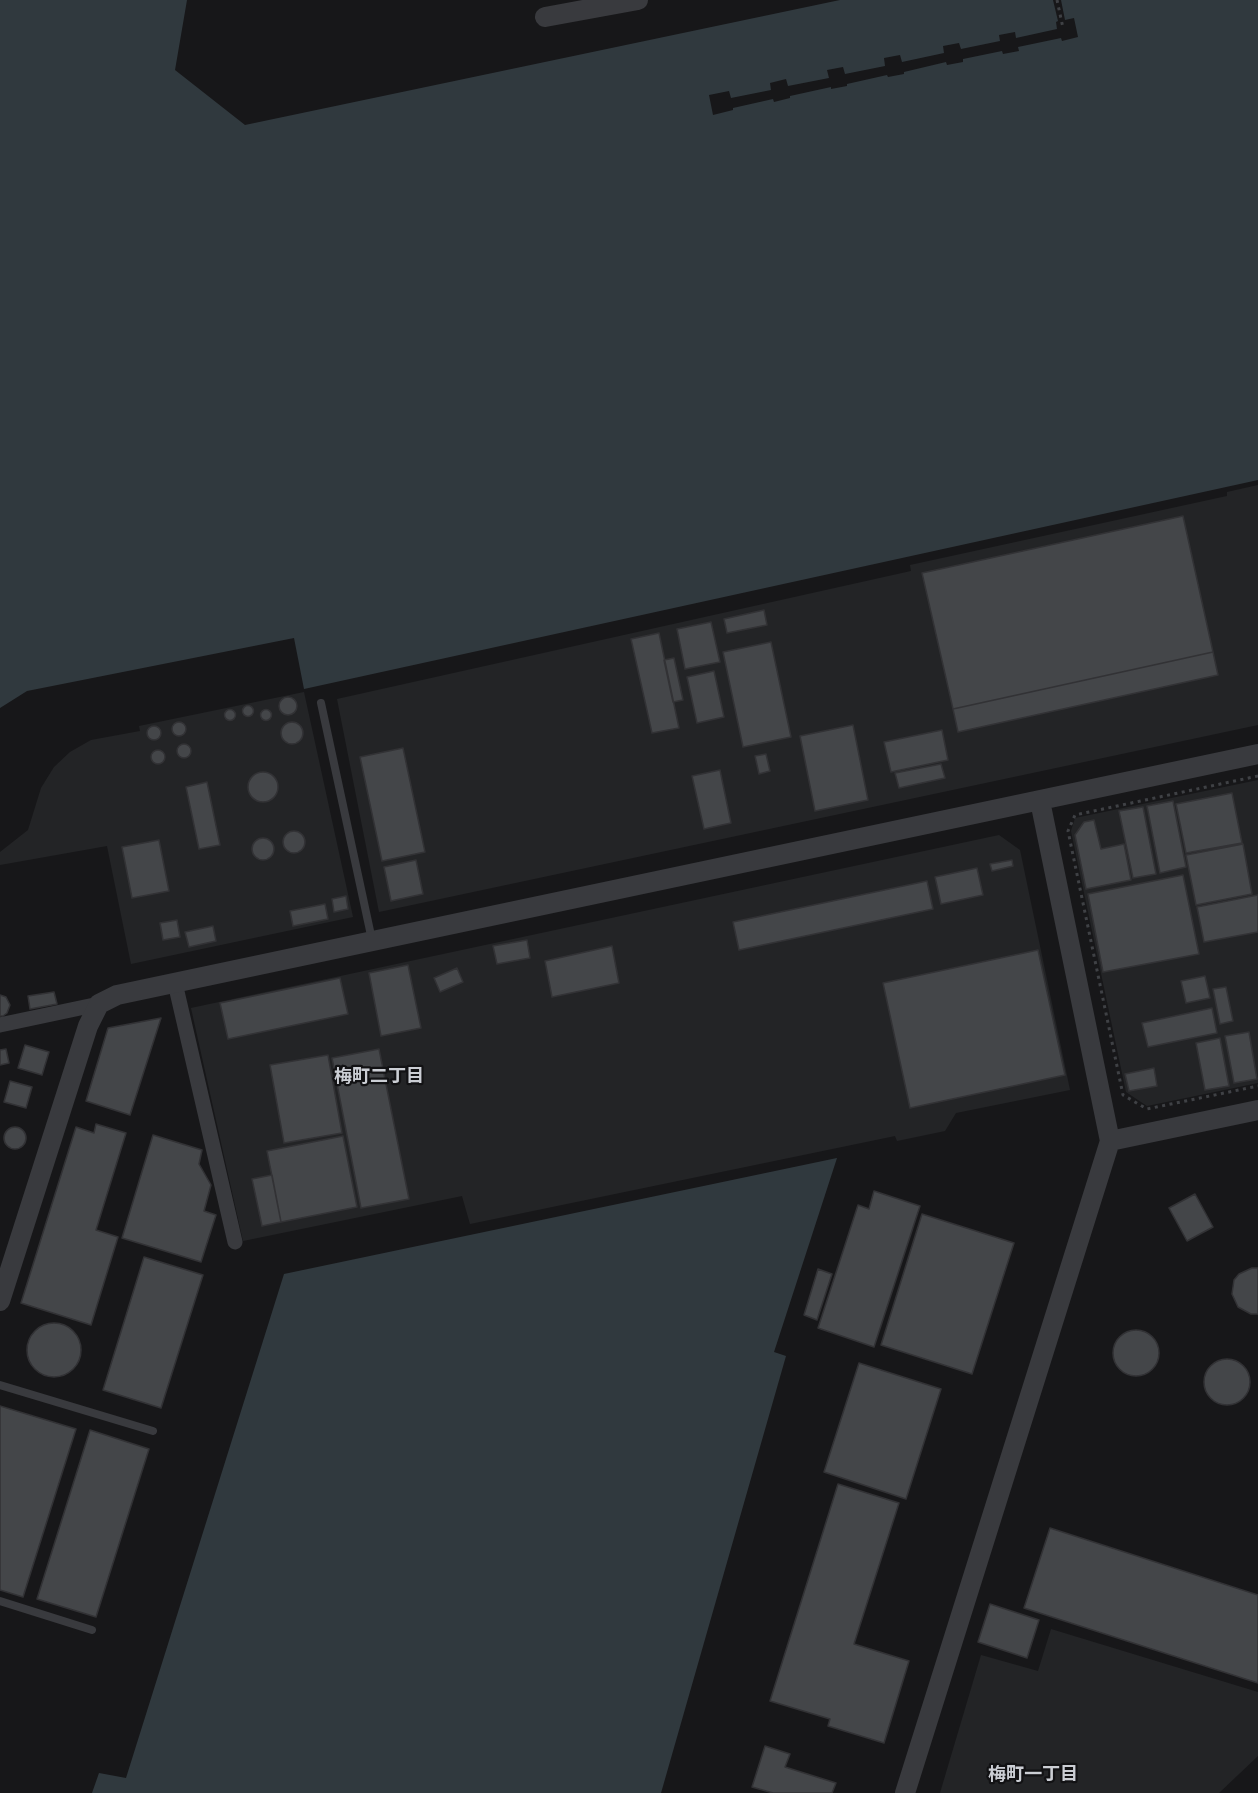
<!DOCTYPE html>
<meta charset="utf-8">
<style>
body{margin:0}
canvas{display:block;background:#171719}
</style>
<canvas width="1258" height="1793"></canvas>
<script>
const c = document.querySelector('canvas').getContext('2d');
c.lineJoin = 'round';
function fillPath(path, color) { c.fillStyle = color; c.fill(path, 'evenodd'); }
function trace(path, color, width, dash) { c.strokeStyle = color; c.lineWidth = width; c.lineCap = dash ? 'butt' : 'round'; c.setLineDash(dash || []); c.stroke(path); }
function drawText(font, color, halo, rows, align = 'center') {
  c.font = font + ' "Public Sans","Noto Sans JP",sans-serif'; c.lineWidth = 4.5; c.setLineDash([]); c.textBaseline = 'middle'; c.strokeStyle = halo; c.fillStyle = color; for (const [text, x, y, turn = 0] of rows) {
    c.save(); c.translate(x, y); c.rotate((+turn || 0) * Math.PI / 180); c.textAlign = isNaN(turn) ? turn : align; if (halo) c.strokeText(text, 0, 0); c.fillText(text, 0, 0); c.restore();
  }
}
fillPath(new Path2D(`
 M1258,485V725L379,912L337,699L911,571L910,565L1227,496V492Z
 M304,692L353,917L131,964L107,846L0,865V852L28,830L41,788L54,767L70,752L91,740L140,731L139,726Z
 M1258,780V1083L1147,1106L1126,1092L1071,831L1075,818Z
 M999,835L1020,850L1070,1090L956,1113L945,1131L897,1141L895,1136L470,1224L462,1196L243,1241L191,1008Z
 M1051,1629L1258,1692V1756L1219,1793H940L981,1655L1038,1671Z`), '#232426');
fillPath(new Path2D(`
 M0,0H187L175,70L245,125L840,0H1258V480L304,689L294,638L27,691L0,708Z
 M837,1158L774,1352L786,1356L661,1793H92L99,1773L126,1778L284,1274Z`), '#30393e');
fillPath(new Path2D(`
 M1053,0H1061L1065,20L1074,18L1078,37L1062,41L1061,38L1018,47L1019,51L1003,54L1002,51L963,59V62L947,65L946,62L904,72V74L888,77L887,75L847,84V86L831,89V87L790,96V98L774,102L773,99L733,108V110L713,115L709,95L729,91L731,98L771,90L770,83L786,79L788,86L829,78L827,70L843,67L845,74L885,66L884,58L900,55L902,62L944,53L943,46L959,43L961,49L1000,41L999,35L1015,32L1016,38L1057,29L1056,22L1058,21Z`), '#171719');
const building = new Path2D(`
 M1183,516L1213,652L953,709L922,573Z
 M764,610L767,625L727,633L724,619Z
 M711,622L720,662L685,669L677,629Z
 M659,633L679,728L652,733L631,639Z
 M771,642L791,737L743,747L723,652Z
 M1213,652L1218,675L958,732L953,709Z
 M674,658L683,700L673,702L664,660Z
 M714,671L724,717L697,723L687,677Z
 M279 706a9 9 0 1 1 18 0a9 9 0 1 1-18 0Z
 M242.5 711a5.5 5.5 0 1 1 11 0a5.5 5.5 0 1 1-11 0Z
 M224.5 715a5.5 5.5 0 1 1 11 0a5.5 5.5 0 1 1-11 0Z
 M260.5 715a5.5 5.5 0 1 1 11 0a5.5 5.5 0 1 1-11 0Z
 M172 729a7 7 0 1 1 14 0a7 7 0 1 1-14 0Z
 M281 733a11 11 0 1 1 22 0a11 11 0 1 1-22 0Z
 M853,725L868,800L815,811L800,736Z
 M147 733a7 7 0 1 1 14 0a7 7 0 1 1-14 0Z
 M942,730L948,760L891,772L884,742Z
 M177 751a7 7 0 1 1 14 0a7 7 0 1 1-14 0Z
 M403,748L425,852L382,861L360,757Z
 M151 757a7 7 0 1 1 14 0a7 7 0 1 1-14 0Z
 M766,754L770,771L759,774L755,756Z
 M941,764L945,778L899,788L895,773Z
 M720,770L731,823L704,829L692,776Z
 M248 787a15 15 0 1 1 30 0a15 15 0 1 1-30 0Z
 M207,782L220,845L199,849L186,787Z
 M1232,793L1242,843L1186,853L1176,804Z
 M1173,801L1186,867L1160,873L1147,806Z
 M1143,807L1156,874L1133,878L1119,811Z
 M1094,820L1101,849L1124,844L1131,880L1086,889L1075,835L1084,822Z
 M283 842a11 11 0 1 1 22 0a11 11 0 1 1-22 0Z
 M252 849a11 11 0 1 1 22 0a11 11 0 1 1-22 0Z
 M159,840L169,891L132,898L122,847Z
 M1243,844L1252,894L1196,905L1186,855Z
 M416,860L423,894L391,901L384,867Z
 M1012,860L1013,866L992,871L990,864Z
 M977,868L983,895L941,904L935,877Z
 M1183,875L1199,954L1103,972L1088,894Z
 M927,881L933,909L739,950L733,922Z
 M1258,895V932L1204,942L1197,907Z
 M346,896L348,909L334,912L332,899Z
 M325,904L328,919L293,926L290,911Z
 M177,920L180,937L163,940L160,923Z
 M213,926L216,941L189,947L185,932Z
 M527,940L530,958L497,964L493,946Z
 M612,946L619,983L552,997L545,961Z
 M1038,950L1065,1075L910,1108L883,983Z
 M408,965L421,1028L381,1036L369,973Z
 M457,968L463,982L440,992L434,978Z
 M1205,976L1210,998L1186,1003L1181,981Z
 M340,978L348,1014L228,1039L220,1003Z
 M1226,987L1233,1021L1220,1024L1213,989Z
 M54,992L57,1004L30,1009L28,996Z
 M0,995L6,997L10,1005L7,1013L3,1016H0Z
 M1212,1008L1217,1033L1148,1047L1142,1023Z
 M161,1018L130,1115L86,1101L108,1028Z
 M1249,1032L1257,1079L1234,1083L1225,1036Z
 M1220,1038L1229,1086L1205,1090L1196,1043Z
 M25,1045L49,1052L42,1075L18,1068Z
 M6,1049L9,1063L0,1065V1050Z
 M379,1049L409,1199L361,1208L332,1058Z
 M328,1055L342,1133L284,1143L270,1065Z
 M1154,1068L1157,1086L1129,1091L1125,1074Z
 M10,1081L32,1087L26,1108L4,1102Z
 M96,1124L126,1133L96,1230L118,1237L91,1325L21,1303L76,1127L94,1133Z
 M4 1138a11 11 0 1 1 22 0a11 11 0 1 1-22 0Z
 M153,1135L202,1150L199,1164L211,1185L204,1211L216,1215L201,1262L122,1238Z
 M343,1136L357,1207L281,1222L267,1151Z
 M272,1175L281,1222L262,1226L252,1179Z
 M874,1191L920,1206L874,1347L818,1328L858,1205L869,1209Z
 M1195,1194L1213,1227L1187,1241L1169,1208Z
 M922,1214L1014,1243L972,1374L881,1345Z
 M144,1257L203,1275L161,1408L103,1390Z
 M1252,1268H1258V1314H1251L1238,1307L1232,1294L1234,1280L1239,1274Z
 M818,1269L832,1274L817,1320L804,1315Z
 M27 1350a27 27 0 1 1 54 0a27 27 0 1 1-54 0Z
 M1113 1353a23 23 0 1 1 46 0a23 23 0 1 1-46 0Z
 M1204 1382a23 23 0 1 1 46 0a23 23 0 1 1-46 0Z
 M859,1363L941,1389L906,1499L824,1472Z
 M0,1406L76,1429L23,1597L0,1590Z
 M90,1430L149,1449L96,1617L37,1599Z
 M838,1484L899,1503L854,1644L909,1661L884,1743L828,1726L830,1719L770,1701Z
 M1050,1528L1258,1595V1683L1024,1608Z
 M990,1604L1039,1620L1027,1658L978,1642Z
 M765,1746L790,1754L785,1767L836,1783L832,1793H773L752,1787Z`);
fillPath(building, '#444649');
trace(building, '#323235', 1.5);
trace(new Path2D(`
 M1057,0L1063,28
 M1258,776L1075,815L1068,831L1123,1095L1147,1109L1258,1086`), '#3f4145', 3, [3, 4.5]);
trace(new Path2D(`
 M321,703L372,940
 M0,1385L153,1431
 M0,1601L92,1630`), '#393a3e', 8);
trace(new Path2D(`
 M175,983L235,1242
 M0,1025L99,1004`), '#393a3e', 15);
trace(new Path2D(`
 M545,17L638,0
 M1110,1141L1258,1110
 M0,1301L88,1026L99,1004L117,995L1258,754
 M905,1793L1110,1141L1040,801`), '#393a3e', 20);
drawText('bold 18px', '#cbced4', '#121214', [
 ["梅町二丁目",379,1076],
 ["梅町一丁目",1033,1774]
]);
</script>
